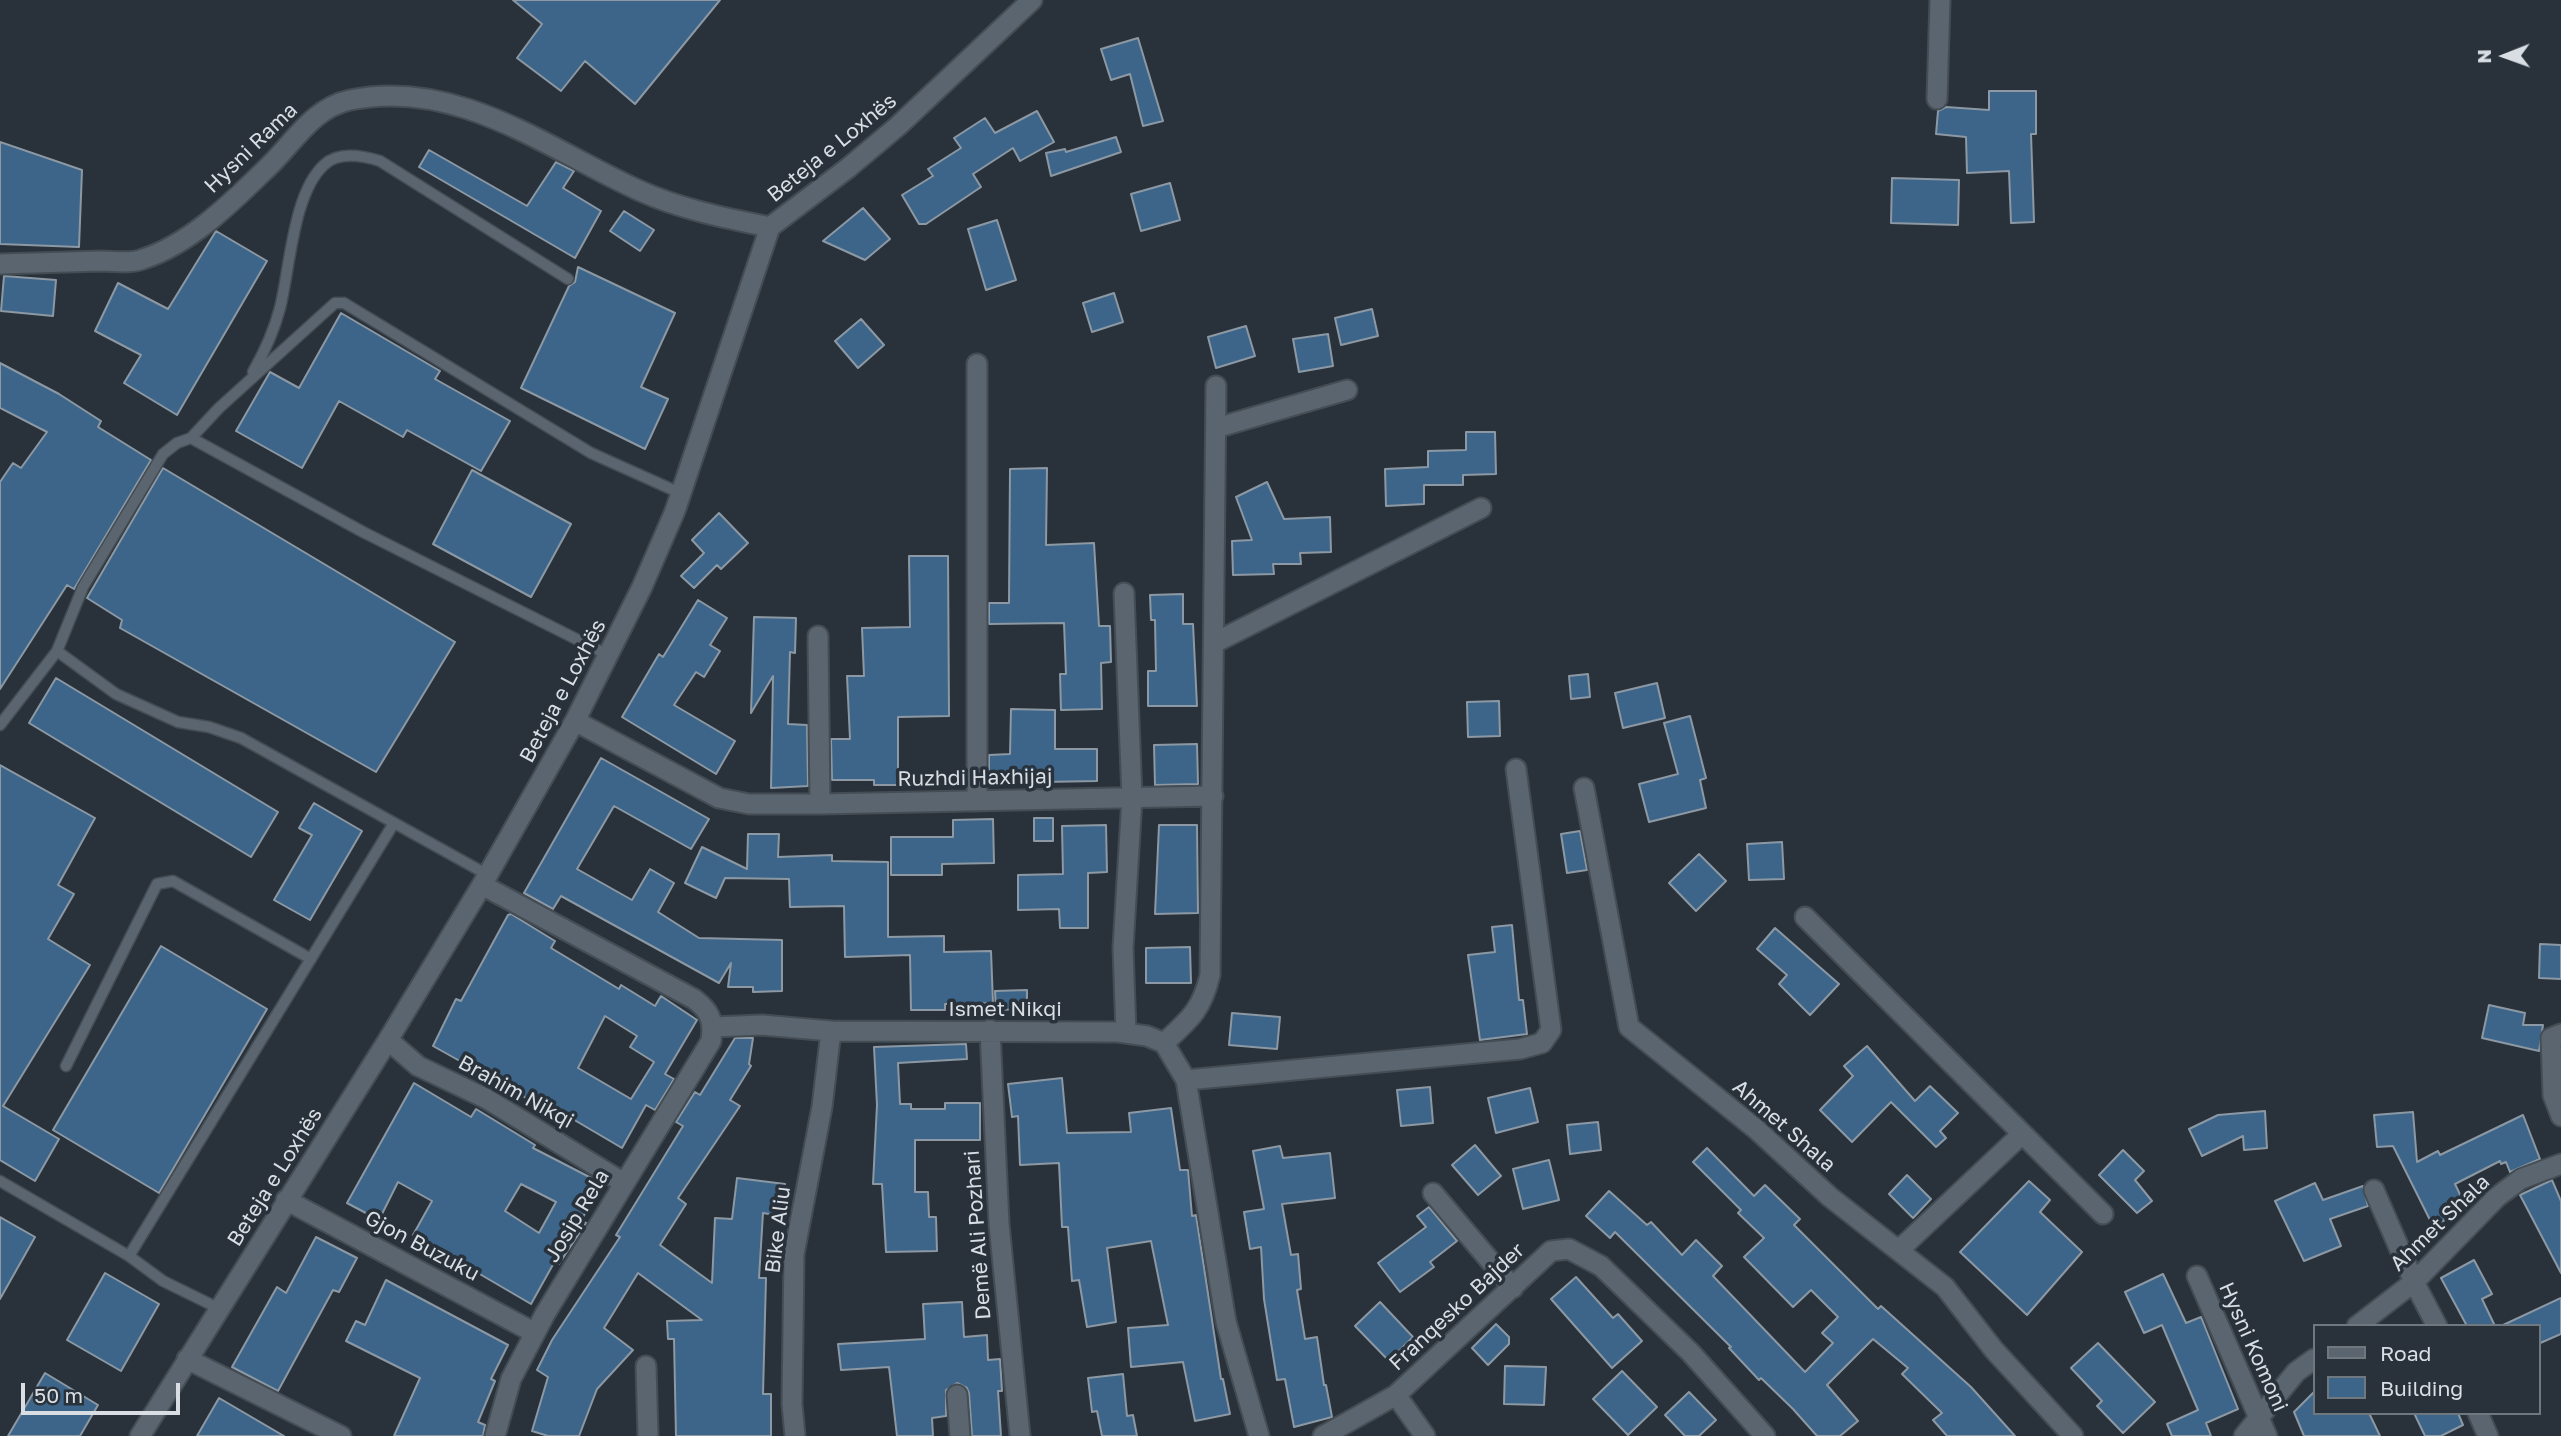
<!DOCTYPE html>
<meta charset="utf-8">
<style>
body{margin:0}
#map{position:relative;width:2561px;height:1436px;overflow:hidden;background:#29323b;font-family:"Golos Text",sans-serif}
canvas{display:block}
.legend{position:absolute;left:2313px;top:1324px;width:228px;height:91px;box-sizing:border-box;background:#29323b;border:2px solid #6f777f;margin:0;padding:9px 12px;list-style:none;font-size:21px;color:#d8dee4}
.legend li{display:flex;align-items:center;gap:14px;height:35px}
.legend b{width:35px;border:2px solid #6f777f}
.north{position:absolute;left:2470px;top:21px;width:70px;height:70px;-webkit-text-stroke:5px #29323b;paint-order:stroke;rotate:269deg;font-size:19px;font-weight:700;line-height:28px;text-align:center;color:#d8dee4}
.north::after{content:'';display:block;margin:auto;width:24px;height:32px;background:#d8dee4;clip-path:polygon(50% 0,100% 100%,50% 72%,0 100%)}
.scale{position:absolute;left:21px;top:1383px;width:159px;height:32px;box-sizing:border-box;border:4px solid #d8dee4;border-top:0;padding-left:9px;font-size:21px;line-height:24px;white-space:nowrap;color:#d8dee4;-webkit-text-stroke:5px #29323b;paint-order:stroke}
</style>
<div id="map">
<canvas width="2561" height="1436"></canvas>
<ul class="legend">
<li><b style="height:9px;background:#5a656f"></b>Road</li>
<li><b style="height:19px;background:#3c6589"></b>Building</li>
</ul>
<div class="north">N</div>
<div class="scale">50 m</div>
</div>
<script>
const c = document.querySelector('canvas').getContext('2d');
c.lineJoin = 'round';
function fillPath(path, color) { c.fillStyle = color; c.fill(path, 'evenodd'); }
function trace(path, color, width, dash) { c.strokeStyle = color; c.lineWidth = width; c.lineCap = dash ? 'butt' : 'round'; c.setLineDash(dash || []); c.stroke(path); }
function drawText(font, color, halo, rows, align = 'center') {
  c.font = font + ' "Golos Text",sans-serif'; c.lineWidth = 7; c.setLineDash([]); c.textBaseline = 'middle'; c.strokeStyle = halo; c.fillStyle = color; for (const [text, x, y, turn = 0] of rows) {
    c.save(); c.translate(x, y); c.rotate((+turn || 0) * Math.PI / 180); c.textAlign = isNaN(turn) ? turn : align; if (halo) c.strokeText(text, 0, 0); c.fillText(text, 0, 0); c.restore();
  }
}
const building = new Path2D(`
 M513,0H720L635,104L585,61L561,91L517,58L542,24Z
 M1138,38L1163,121L1143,126L1130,74L1111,80L1101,49Z
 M1989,91H2036V134H2031L2034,222L2011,223L2009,171L1967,173L1966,137L1936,134L1938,111L1946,107L1989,110Z
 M1037,111L1054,142L1020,161L1013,148L973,174L981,187L926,224H919L902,195L933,176L928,169L961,148L954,138L985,118L995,133Z
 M1116,137L1121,152L1051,176L1046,153L1065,149L1066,152Z
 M0,142L82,170L79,247L0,244Z
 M429,150L527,206L556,162L574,171L563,188L601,211L575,258L419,167Z
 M1892,178L1959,180L1958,225L1891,223Z
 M1170,183L1180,220L1141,231L1131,194Z
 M863,208L890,239L865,260L823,241Z
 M624,211L654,230L640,251L610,231Z
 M997,220L1016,280L986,290L968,229Z
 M216,231L267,261L177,415L124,383L141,355L95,331L118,283L168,309Z
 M578,267L675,313L641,387L668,399L645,449L521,388L569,286L575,282Z
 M4,276L56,280L53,316L1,311Z
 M1114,293L1123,322L1092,332L1083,303Z
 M1372,309L1378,336L1341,345L1335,318Z
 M341,313L440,371L435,379L510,421L481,471L407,430L403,437L339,401L302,468L236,431L270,372L299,388Z
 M861,319L884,345L858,368L835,341Z
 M1246,326L1255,356L1216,368L1208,337Z
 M1328,334L1333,366L1299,372L1293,339Z
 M0,363L59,394L101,421L98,427L151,460L74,589L67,585L0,689V482L13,463L21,468L47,432L0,408Z
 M1466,432H1495L1496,474L1463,475V485H1424V504L1386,506L1385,469L1428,467V451L1466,450Z
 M163,468L455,642L376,772L120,628L122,620L87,598Z
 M1047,468L1046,545L1094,543L1099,626H1110L1111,662L1101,663L1102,709L1061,710L1060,674H1066L1064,623L989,624V603H1009L1010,469Z
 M472,470L571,524L531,597L433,544Z
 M1267,482L1284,519L1330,517L1331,552L1300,553L1301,564H1273L1274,574L1233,575L1232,541L1252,540L1236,497Z
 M719,513L748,543L721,569L717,565L694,588L681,576L704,553L692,540Z
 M909,556H948L949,716L898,717V785H874V780H832L831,739H850L847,676H864L862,628L910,627Z
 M1183,594V624H1193L1197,706H1148V671H1156L1155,620H1151L1150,595Z
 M698,600L727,618L710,645L720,651L704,677L696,672L674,705L735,741L716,774L622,717L659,654L663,657Z
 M754,617L796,618L795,653L790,652L788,724L807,725L808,786L771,788L773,676L751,713Z
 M1588,674L1590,697L1571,699L1569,676Z
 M56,678L278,812L251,857L29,723Z
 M1657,683L1665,718L1623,728L1615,693Z
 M1499,701L1500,736L1468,737L1467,702Z
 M1011,709L1055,710V749H1097V781L989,783V755L1010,754Z
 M1690,716L1706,778L1700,780L1706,808L1649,822L1639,784L1678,774L1664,723Z
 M1197,744L1198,784L1155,785L1154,745Z
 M601,758L709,819L691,849L614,806L577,869L632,900L650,869L674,883L658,912L699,938L782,940V991L753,992V987H728L731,963L719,983L561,896L553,909L524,893Z
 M0,765L95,818L58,885L74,894L48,939L90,965L3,1106L59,1139L35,1181L0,1160Z
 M314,803L362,831L310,920L274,900L312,835L299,828Z
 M1034,818H1053V841H1034Z
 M993,819L994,863L942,864V875H891V837H953V820Z
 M1106,825L1107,872L1088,873V928H1060L1059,909L1018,910V875L1063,874L1062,826Z
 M1159,825H1197L1198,913L1155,914Z
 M1580,831L1587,870L1567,873L1561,834Z
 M748,834H779L778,857L832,855V861L888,862V937L944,936V952L991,951L993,1003L945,1004V1010H911L910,955L845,957L844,906L790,907L789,879L725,878L716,898L685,883L702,847L747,869Z
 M1782,842L1784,879L1749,880L1747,844Z
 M1699,854L1726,881L1696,911L1669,883Z
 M511,914L555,941L551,948L619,989L621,985L655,1006L661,996L697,1020L665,1074L674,1079L655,1110L646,1105L622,1148L554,1108L551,1112L433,1046L456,999L461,1001L508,915ZM605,1016L637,1036L630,1047L654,1062L631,1099L578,1068Z
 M1512,925L1519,1000H1523L1527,1034L1480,1040L1468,955L1495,952L1492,927Z
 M1775,928L1839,984L1810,1015L1779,984L1787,975L1757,949Z
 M2540,944L2561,945V979L2539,978Z
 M161,946L267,1009L159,1193L53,1130Z
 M1190,947L1191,983H1146V948Z
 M1027,990V1009L996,1010L995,991Z
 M2489,1005L2525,1013L2523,1025H2543L2539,1051L2482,1038Z
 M1232,1013L1280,1017L1277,1049L1229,1045Z
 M735,1038H753L749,1064L751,1066L730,1100L740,1106L678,1198L686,1204L660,1245L712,1283L715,1218L732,1219L737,1178L785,1184L781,1216L763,1213L759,1278H766L763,1394H771V1436H676L674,1339H668L667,1321L702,1320L638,1273L604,1328L633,1350L597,1389L579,1436H548L532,1431L548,1377L537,1370L552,1340L620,1237L616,1235L683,1126L676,1122L695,1092L700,1095Z
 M966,1044L967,1059L898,1063L900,1104H911V1109H945V1103H980V1140H915V1192H928L929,1217H936L937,1251L886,1252L882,1184H873L877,1105L874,1047Z
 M1867,1046L1915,1101L1930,1086L1958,1113L1940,1131L1946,1138L1936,1147L1891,1102L1852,1142L1820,1110L1853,1076L1844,1066Z
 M1062,1078L1067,1133L1131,1132L1129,1113L1171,1108L1180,1170H1188L1192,1216L1196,1215L1221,1379H1223L1230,1414L1195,1421L1183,1362L1131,1367L1128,1328L1168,1325L1151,1241L1107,1248L1116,1322L1087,1327L1079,1280L1072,1281L1068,1227H1062L1059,1163L1020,1165L1018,1116L1012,1117L1008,1084Z
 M414,1083L471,1117L476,1109L535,1145L533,1148L601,1183L581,1221L586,1223L559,1264L555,1261L531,1304L413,1235L432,1201L398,1182L379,1220L347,1203ZM521,1184L556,1202L539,1233L505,1211Z
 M1430,1087L1433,1123L1401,1126L1397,1090Z
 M1530,1088L1538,1122L1496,1133L1488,1098Z
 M2265,1111L2267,1148L2244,1150L2243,1136L2202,1156L2189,1129L2218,1115Z
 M2413,1112L2417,1162L2438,1151L2440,1155L2523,1115L2540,1159L2510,1172L2506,1162L2501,1164L2500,1161L2455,1184L2467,1209L2433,1226L2393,1146L2377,1147L2374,1115Z
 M1598,1122L1601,1150L1570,1154L1567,1125Z
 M1475,1145L1501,1176L1478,1195L1452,1165Z
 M1280,1146L1283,1158L1330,1153L1335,1198L1282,1204L1291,1255L1298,1254L1301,1289L1297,1290L1305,1339L1317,1337L1324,1385H1326L1332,1417L1294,1427L1285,1379L1277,1380L1264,1299L1261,1247L1250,1249L1244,1212L1264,1209L1253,1151Z
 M1707,1148L1754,1196L1765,1185L1800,1219L1794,1225L1878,1309L1881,1306L1971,1387L2015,1436H1947L1933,1420L1942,1413L1902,1374L1908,1368L1873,1339L1827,1385L1858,1421L1840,1436H1817L1793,1409L1761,1378L1759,1380L1729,1348L1731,1347L1615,1232L1610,1238L1586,1216L1609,1191L1647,1225L1651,1222L1682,1255L1696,1240L1722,1266L1713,1276L1805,1372L1833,1343L1822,1333L1838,1317L1811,1290L1793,1307L1744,1257L1764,1238L1738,1213L1741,1210L1693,1162Z
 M2123,1150L2144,1171L2135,1180L2152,1201L2137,1213L2099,1175Z
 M1549,1160L1559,1200L1523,1209L1513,1169Z
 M1907,1175L1931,1199L1913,1218L1889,1194Z
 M2552,1180L2561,1201V1273L2520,1195Z
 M2029,1181L2050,1200L2040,1212L2082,1252L2027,1315L1960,1252Z
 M2315,1183L2323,1200L2363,1186L2368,1206L2330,1219L2341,1246L2304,1261L2275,1201Z
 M1429,1207L1457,1241L1430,1262L1434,1267L1400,1292L1378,1263L1426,1227L1417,1216Z
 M0,1217L35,1237L0,1299Z
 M316,1237L357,1258L339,1292L333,1290L278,1391L232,1367L277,1287L286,1293Z
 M2474,1260L2492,1294L2482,1299L2495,1326H2467L2441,1278Z
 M105,1273L159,1304L121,1371L67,1340Z
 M2163,1274L2186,1323L2201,1317L2238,1409L2206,1423L2211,1436H2172L2167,1424L2198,1410L2162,1325L2144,1333L2125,1292Z
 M1576,1277L1613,1318L1618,1314L1642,1341L1612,1368L1551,1299Z
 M386,1280L508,1345L491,1379L495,1381L478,1422L485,1425L483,1436H394L420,1378L346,1341L356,1321L365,1325Z
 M2561,1298V1334L2538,1344V1326H2501Z
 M962,1302L964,1337L987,1335L988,1360L1000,1359L1002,1391H998L1001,1436H972L969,1393L967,1388L957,1383L946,1390V1416L932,1418L933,1436H897L889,1367L841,1370L838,1344L925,1339L923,1304Z
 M1380,1302L1413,1337L1389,1361L1355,1326Z
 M1496,1324L1509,1337V1344L1488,1365L1472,1348Z
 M2098,1343L2155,1402L2123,1433L2097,1406L2102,1401L2071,1368Z
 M1505,1366L1546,1367L1544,1405L1504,1404Z
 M1622,1371L1657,1407L1628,1435L1593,1399Z
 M45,1373L98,1405L80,1436H8Z
 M1123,1374L1127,1416L1133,1415L1137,1436H1102L1097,1411L1092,1412L1088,1378Z
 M1689,1392L1716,1420L1699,1436H1685L1665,1415Z
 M2314,1392V1413H2369L2380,1436H2304L2294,1412Z
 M219,1398L284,1436H197Z
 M2414,1413H2458L2463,1425L2441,1436H2425Z`);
fillPath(building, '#3c6589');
trace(building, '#8c98a3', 2);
const service = new Path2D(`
 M253,372C265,351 274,331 280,308C290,268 293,193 324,165C338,151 364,156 380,161L568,279
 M191,438L219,408L335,303H344L591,453L680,493
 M0,725L57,651
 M488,875L241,738L209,727L178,722L116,694L57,651L83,587L163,454L177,443L191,438L363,532L608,655
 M66,1066L157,884L173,881L311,959
 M0,1181L129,1256L163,1281L220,1309
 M129,1256L394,823`);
const minor = new Path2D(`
 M1937,99L1940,0
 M0,264C34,263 67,262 101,261C114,261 131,264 143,259C190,244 231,203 266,169C293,144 312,108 350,100C457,78 546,148 638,190C680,209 724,218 770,227
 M1216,428L1347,390
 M1124,593L1132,798L1123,948L1126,1033
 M1214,643L1481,508
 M575,721L719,798L749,804H820L818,636
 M1584,788L1629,1027L1756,1129L1830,1197L1945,1287L1994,1350L2073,1436
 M977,801V364
 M820,804L1213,796
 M482,885L694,999C710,1011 714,1020 711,1041L545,1314L511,1379L495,1436
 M1805,917L2103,1214
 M713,1027L762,1025L831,1031L1118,1032L1147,1036L1164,1043L1186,1080L1226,1322L1259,1436
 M990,1030L999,1224L1020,1436
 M2561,1034L2551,1038L2553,1095L2561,1116
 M388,1040L418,1066L487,1099L624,1183
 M1164,1043C1189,1020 1202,1010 1210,975L1216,386
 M1186,1080L1520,1049L1542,1043L1551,1030L1516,769
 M2374,1190L2414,1282L2437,1326
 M1433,1193L1513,1288
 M286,1200L535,1333
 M1900,1249L2021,1135
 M2197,1276L2267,1436
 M2357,1326L2414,1282L2497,1197L2521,1179L2561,1164
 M187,1359L341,1436
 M646,1366L648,1436
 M957,1395L960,1436
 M1396,1395L1425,1436
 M2478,1413L2488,1436
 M140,1436L388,1040L482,885L575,721L642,587L675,511L770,227L848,168L898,126L1032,0
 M795,1436L792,1404L794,1254L822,1107L831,1031
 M1323,1436L1396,1395L1551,1251L1569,1249L1601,1266L1691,1353L1765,1436
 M2244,1436L2296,1372L2314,1359`);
trace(service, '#454d54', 13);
trace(minor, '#454d54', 23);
trace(service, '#5a656f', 10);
trace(minor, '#5a656f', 19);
drawText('21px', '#d8dee4', '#29323b', [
 ["Hysni Rama",251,148,-44],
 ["Beteja e Loxhës",832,148,-39],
 ["Beteja e Loxhës",563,691,-62],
 ["Ruzhdi Haxhijaj",975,778,-1],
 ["Ismet Nikqi",1005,1009],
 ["Brahim Nikqi",516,1092,29],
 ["Ahmet Shala",1784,1126,41],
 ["Beteja e Loxhës",275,1177,-58],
 ["Josip Rela",577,1216,-59],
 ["Ahmet Shala",2440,1223,-44],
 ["Bike Aliu",778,1230,-83],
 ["Demë Ali Pozhari",978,1235,-94],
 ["Gjon Buzuku",422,1246,28],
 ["Franqesko Bajder",1457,1307,-43],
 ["Hysni Komoni",2253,1347,66]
]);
</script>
